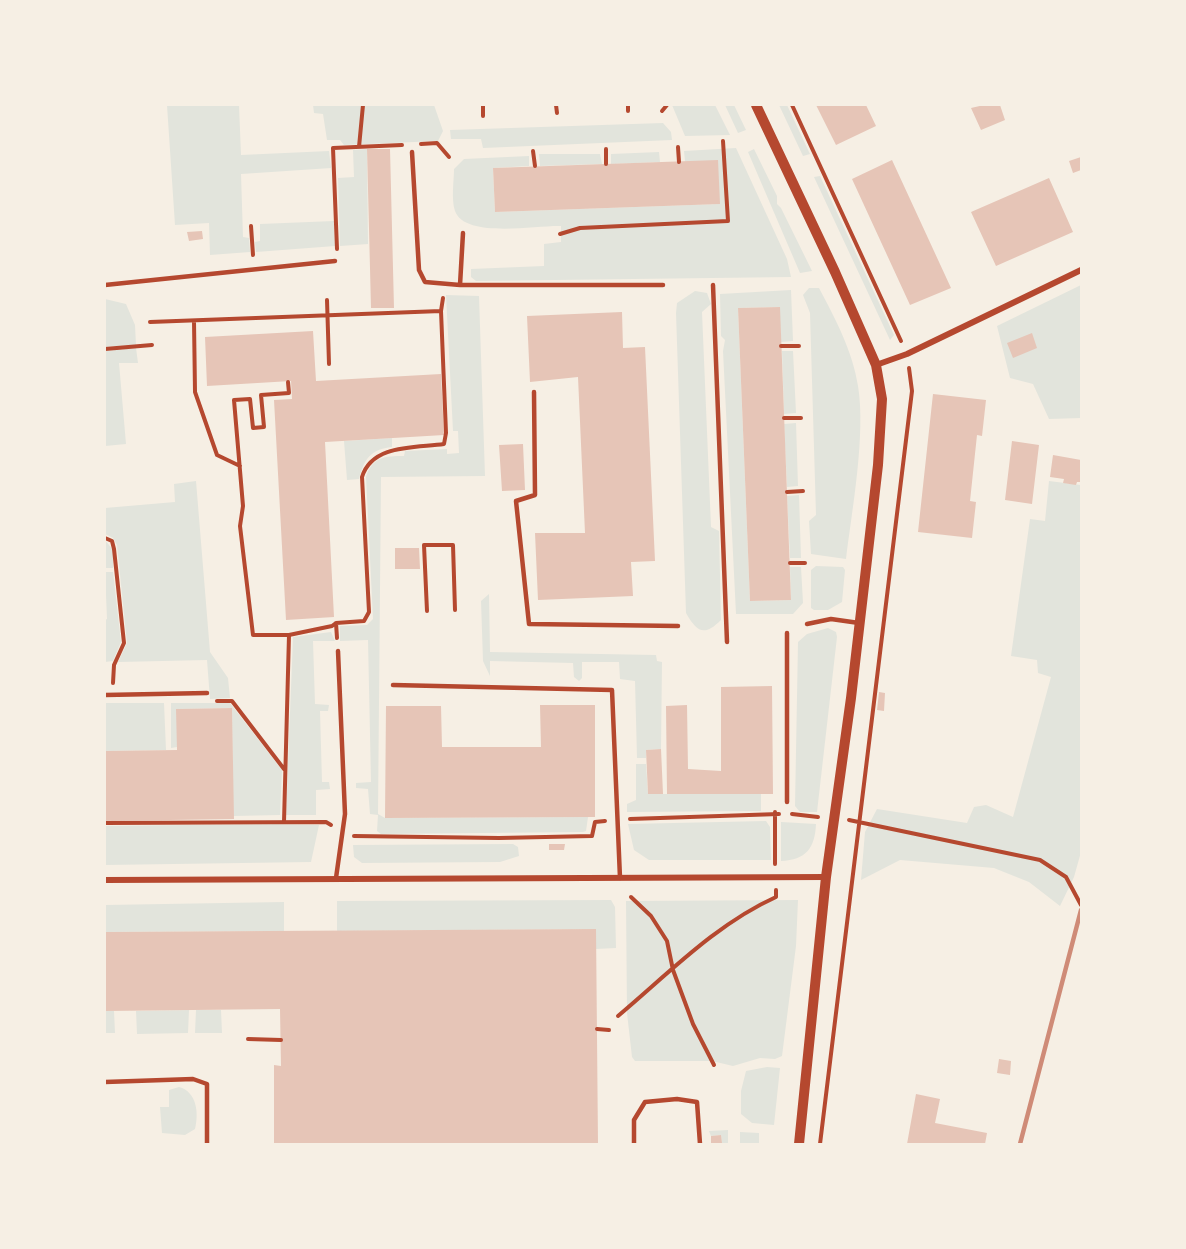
<!DOCTYPE html>
<style>
body{margin:0}
#map{position:relative;width:1186px;height:1249px;overflow:hidden;background:#f6efe4;font-family:"Exo 2",sans-serif}
canvas{display:block}
.frame{position:absolute;inset:0;border:106px solid #f6efe4;pointer-events:none}
</style>
<div id="map">
<canvas width="1186" height="1249"></canvas>
<div class="frame"></div>
</div>
<script>
const c = document.querySelector('canvas').getContext('2d');
c.lineJoin = 'round';
function fillPath(path, color) { c.fillStyle = color; c.fill(path, 'evenodd'); }
function trace(path, color, width, dash) { c.strokeStyle = color; c.lineWidth = width; c.lineCap = dash ? 'butt' : 'round'; c.setLineDash(dash || []); c.stroke(path); }
fillPath(new Path2D(`
 M167,105H239L241,155L329,151L331,168L241,174L243,237L249,238L250,252L210,255L209,223L175,225Z
 M313,105H434L443,131L438,141L344,145L340,140H327L323,114L314,113Z
 M672,105H715L730,135L685,136Z
 M725,105H734L746,130L738,133Z
 M779,105H787L810,154L803,156Z
 M663,123L671,132L672,140L483,148L481,139H451L450,130Z
 M736,148L787,259L791,277L476,281L471,277V269L544,266V244L561,242V226C537,225 465,239 455,211C451,199 454,181 454,169L464,159L529,156V166L493,168L495,212L719,204L685,161L684,151Z
 M367,149L368,244L340,246L338,178L354,177L353,150Z
 M754,149L777,196V204L781,208L812,271L800,273L748,152Z
 M659,152L660,162L611,164V154Z
 M539,154H600L602,164L540,166Z
 M820,176L894,335L890,340L814,177Z
 M334,221L335,246L256,252L255,242L260,241V224Z
 M1081,285V418L1049,419L1033,384L1010,378L997,326Z
 M809,288H819C835,318 853,352 858,386C866,434 852,510 846,559L811,554L809,521L816,515L810,313L803,295Z
 M791,290L793,341L781,342L779,307L738,308L750,601L791,600L790,567H801L803,603L793,614H736L723,351L725,340L721,336L720,294Z
 M695,291L707,293L711,304L702,312L711,527L719,531L721,620C704,637 697,632 686,613L676,313L677,303Z
 M446,295L479,296L485,476L381,477L378,814L385,818L588,817L586,831L583,832L381,834L377,831L378,815L370,814L368,789L356,788V783L371,782L368,640L340,641V626L367,625L373,619L366,477C372,457 385,456 404,456L405,451L447,449V454L459,453L458,431H453Z
 M105,299L126,304L135,325L136,345L105,347Z
 M136,348L138,363H119L126,444L105,446V351Z
 M782,351H793L796,413L784,414Z
 M796,423L798,486L787,487L784,424Z
 M392,438V447C371,449 364,459 359,479L347,480L344,441Z
 M196,481L210,652L228,678L230,698L210,699L207,660L118,662L127,643L117,545L113,538L105,534V508L175,502L174,484Z
 M1049,481L1081,485V852L1074,877L1060,906L1029,882L994,868L900,860L861,880L865,832L877,809L967,823L974,807L986,805L1013,817L1051,677L1038,673L1037,660L1011,656L1030,519L1045,521Z
 M799,495L801,558H790L787,496Z
 M105,540L113,550V568H105Z
 M816,566L843,567L845,570L842,602L828,610H814L811,608V570Z
 M105,572H113L121,642L113,661L105,662V620L107,619Z
 M489,594L490,652L656,655L657,661L662,662L661,749L646,750V758H637L635,681L620,679L619,662H582V678L579,681L574,677L573,663L490,661V676L483,661L481,601Z
 M828,628L836,632L837,637L817,812H800L795,806L798,642L807,634Z
 M331,632L335,641H313L315,704L329,705L328,711H320L322,782H329L330,789L316,790V815H286L293,637Z
 M105,703H164L166,750L105,751Z
 M171,703H230L282,770L280,815L233,816L232,708L177,709V747L171,748Z
 M636,764H646L648,794H761V811L627,812V804L636,800Z
 M766,821L770,827L771,860H649L634,850L628,824Z
 M781,822L816,824C815,848 806,860 781,861Z
 M275,824L319,825L311,862L105,865V826Z
 M513,844L518,847L519,856L500,862L362,863L354,857L353,845Z
 M611,900L615,907L616,948L596,949L595,929L337,931V901Z
 M798,900L796,946L782,1056L775,1059L760,1058L733,1066L712,1061H635L632,1057L627,1013L626,901Z
 M284,902V931L105,932V905Z
 M189,1010L188,1033L137,1034L136,1011Z
 M196,1010H221L222,1033H195Z
 M105,1011H114L115,1033H105Z
 M767,1067L780,1068L774,1125L752,1123L741,1114V1091L746,1071Z
 M179,1087C197,1092 199,1113 195,1129L185,1135L162,1133L160,1107H169V1090Z
 M728,1130V1144H712L722,1143L721,1135L711,1136L709,1131Z
 M740,1132L759,1133V1144H740Z`), '#e2e4dc');
fillPath(new Path2D(`
 M816,105H866L876,126L836,145Z
 M984,105H1000L1005,120L981,130L971,108Z
 M367,149H390L394,308H371Z
 M1081,157V170L1073,173L1069,161Z
 M718,160L720,204L495,212L493,168Z
 M892,160L951,288L910,305L852,179Z
 M1049,178L1073,232L996,266L971,212Z
 M202,231L203,239L189,241L187,232Z
 M780,307L791,600L750,601L738,308Z
 M622,312L623,348L645,347L655,561L631,562L633,596L538,600L535,533H585L578,377L530,382L527,316Z
 M313,331L316,381L441,374L444,435L325,442L334,617L286,620L274,400L292,399L291,381L207,386L205,337Z
 M1032,333L1037,348L1013,358L1007,343Z
 M933,394L986,400L982,436L977,435L970,501L976,502L972,538L918,532Z
 M1012,441L1039,445L1032,504L1005,500Z
 M523,444L525,490L502,491L499,445Z
 M1053,455L1081,460V482H1077L1076,485L1063,483L1064,479L1050,477Z
 M395,548H419L420,569H395Z
 M772,686L773,794H667L666,706L687,705L688,769L721,771V687Z
 M879,692L885,693L884,711L877,710Z
 M540,705H595V817L385,818L386,706H441L442,747H541Z
 M232,708L234,819L105,821V751L177,750L176,709Z
 M661,749L663,794H648L646,750Z
 M549,844H565L564,850H549Z
 M596,929L598,1144H274V1065L281,1066L280,1009L105,1011V932Z
 M999,1059L1011,1061L1010,1075L997,1073Z
 M916,1094L940,1099L935,1123L987,1133L985,1144H907Z
 M721,1135L722,1143L711,1144V1136Z`), '#e6c5b7');
trace(new Path2D(`
 M483,105V116
 M556,105L557,113
 M628,105V111
 M792,105L901,341
 M662,111L667,105
 M421,144L437,143L449,157
 M359,147L363,105
 M678,147L679,162
 M606,149V164
 M533,151L535,166
 M251,226L253,255
 M560,234L580,228L728,221L723,141
 M337,249L333,148L402,145
 M327,300L329,364
 M194,321L195,392L217,455L240,466
 M150,322L441,311
 M781,346H799
 M105,349L152,345
 M288,382L289,393L261,395L264,427L253,428L250,399L234,400L243,506L240,526L253,635H289L332,626L336,623L364,621L369,612L362,477C372,444 415,448 444,444L446,433L441,311L443,298
 M784,418H801
 M787,492L803,491
 M105,538L112,541L114,549L124,643L114,665L113,683
 M790,563H805
 M427,611L424,545H453L455,610
 M336,623L337,638
 M217,701H232L284,769
 M775,812V864
 M792,814L818,817
 M630,819L779,814
 M849,820L1040,860L1066,877L1081,905
 M284,822L289,635
 M105,823L326,822L331,825
 M354,836L499,838L592,836L595,822L605,821
 M631,897L651,916L667,941L673,970L693,1024L714,1065
 M618,1016C668,974 716,924 776,897V890
 M597,1029L609,1030
 M248,1039L281,1040
 M820,1144L912,391L909,368`), '#b5482f', 4);
trace(new Path2D(`
 M412,152L419,270L425,282L460,285
 M463,233L460,285H663
 M105,285L335,261
 M713,285L727,642
 M534,392L535,495L516,501L529,624L678,626
 M807,624L831,619L859,623
 M787,633V802
 M393,685L612,690L620,878
 M105,695L207,693
 M336,878L345,814L338,651
 M105,1082L193,1079L207,1084V1144
 M634,1144V1120L645,1102L677,1099L697,1102L700,1144`), '#b5482f', 4.5);
trace(new Path2D(`
 M876,365L907,354L1081,270
 M105,880L826,877`), '#b5482f', 6);
trace(new Path2D(`
 M756,105L835,272L876,365L882,399L878,465L851,698L826,877L799,1144`), '#b5482f', 10);
trace(new Path2D(`
 M1020,1144L1081,910`), '#cf8b77', 4.5);
</script>
